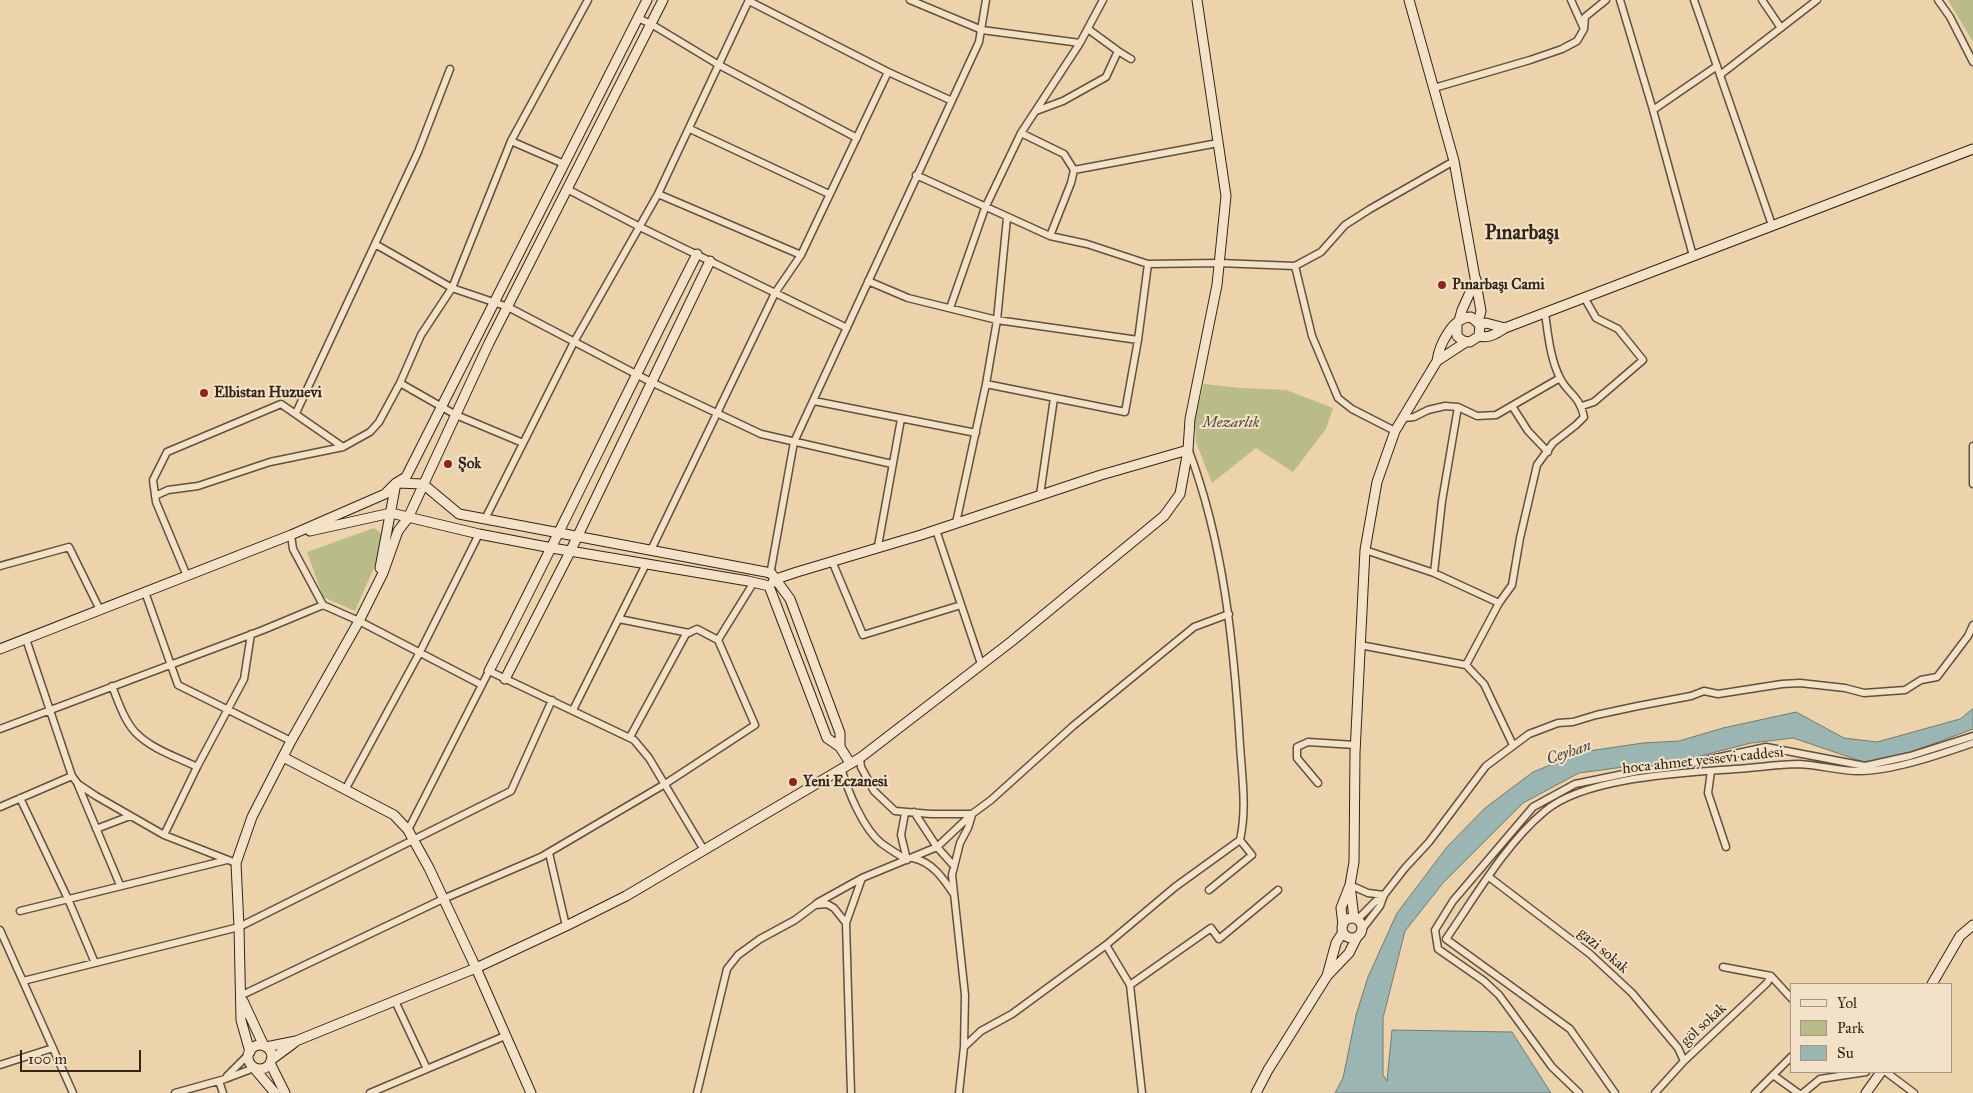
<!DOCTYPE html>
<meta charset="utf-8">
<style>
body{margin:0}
#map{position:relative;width:1973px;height:1093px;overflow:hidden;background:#edd3ab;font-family:"IM FELL Great Primer",serif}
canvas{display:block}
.legend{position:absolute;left:1790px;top:983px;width:162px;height:90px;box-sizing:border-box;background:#f3e2c8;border:1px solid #a69682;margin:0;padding:6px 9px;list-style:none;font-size:15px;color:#322418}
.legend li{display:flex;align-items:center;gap:10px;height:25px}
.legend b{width:25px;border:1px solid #a69682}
.scale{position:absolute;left:20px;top:1050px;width:121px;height:22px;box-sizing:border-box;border:2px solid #322418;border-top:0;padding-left:6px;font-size:15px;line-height:18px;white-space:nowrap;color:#322418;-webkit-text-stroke:4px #f3e2c8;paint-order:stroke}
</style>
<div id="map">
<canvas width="1973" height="1093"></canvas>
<ul class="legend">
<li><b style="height:6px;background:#f3e2c8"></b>Yol</li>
<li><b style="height:14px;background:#b9bc88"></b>Park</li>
<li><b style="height:14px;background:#9bb6b2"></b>Su</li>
</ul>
<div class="scale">100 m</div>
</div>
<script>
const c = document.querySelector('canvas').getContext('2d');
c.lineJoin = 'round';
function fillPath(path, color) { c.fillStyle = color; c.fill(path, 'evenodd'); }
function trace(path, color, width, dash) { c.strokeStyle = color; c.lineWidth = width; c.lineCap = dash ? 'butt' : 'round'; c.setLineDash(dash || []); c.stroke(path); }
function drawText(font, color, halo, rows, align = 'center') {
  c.font = font + ' "IM FELL Great Primer",serif'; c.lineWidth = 4; c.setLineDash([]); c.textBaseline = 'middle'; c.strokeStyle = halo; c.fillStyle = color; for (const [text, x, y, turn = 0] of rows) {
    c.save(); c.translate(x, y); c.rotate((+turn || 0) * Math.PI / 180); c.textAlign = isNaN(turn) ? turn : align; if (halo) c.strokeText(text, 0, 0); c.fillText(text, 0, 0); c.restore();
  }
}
fillPath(new Path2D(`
 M1948,0H1973V42Z
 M1204,384L1240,388L1286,390L1333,408L1326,429L1293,472L1256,448L1212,483L1196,442L1195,418Z
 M374,528L387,538L355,611L323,597L307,552Z`), '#b9bc88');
const water = new Path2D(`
 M1973,709V729L1903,755L1864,762L1793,738L1751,743L1665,765L1631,766L1579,773L1523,803L1443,883L1405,931L1383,1018V1075L1387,1081L1392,1030L1512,1032L1551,1093H1335L1343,1078L1356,1015L1368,977L1397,913L1447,847L1485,808L1533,772L1582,752L1643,743L1679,741L1723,728L1796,712L1844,738L1877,742L1960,719Z`);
fillPath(water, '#9bb6b2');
trace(water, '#717c74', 1);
const street = new Path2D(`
 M910,0L982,30L1080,43
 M1571,0L1584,29
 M1620,0L1653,110L1693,256
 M1694,0L1772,225
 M1762,0L1781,28
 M1938,0L1950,17L1973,62
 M749,1L888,72L950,100
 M638,18L651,24L719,65L857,138
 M1088,29L1118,51L1131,59
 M1720,75L1817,0
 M1434,88L1530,60L1562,49L1577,41L1584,29L1585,17L1606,0
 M1653,110L1717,66
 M1036,111L1063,101L1106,77L1118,51
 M690,129L829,194
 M1021,133L1064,154L1074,170L1071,183L1050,236
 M511,141L564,164
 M1074,170L1218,143
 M916,175L1050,236L1087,244L1148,264L1219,263L1295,266L1321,252L1345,225L1370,209L1454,161
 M567,189L640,227L847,328
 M658,194L801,255
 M375,244L452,288L508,307L651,382L761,434L892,464
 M1295,266L1312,336L1338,398L1352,409L1395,431
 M868,281L908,298L997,320L1138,340
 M950,308L985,208L1021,133L1080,43L1103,0
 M400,383L456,415L523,443
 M986,384L1125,412L1138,340L1148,264
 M814,401L976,433
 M1512,406L1528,431L1548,452
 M1582,406L1594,402L1643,360L1618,329L1596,318L1584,297
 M296,413L418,152L450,69
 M1404,418L1414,417L1428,410L1445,406L1458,407L1477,416L1496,415L1560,378
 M1973,446V484
 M1040,495L1054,398
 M155,496L168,490L198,486L270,462L343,447L370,432L379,422L400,383L421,335L452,288L511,141L588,0
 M485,519L574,342L658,194L749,0
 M956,523L986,384L997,320L1007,218
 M936,530L981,664
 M291,535L293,549L323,605L359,621L482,685
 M878,546L901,419
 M651,550L775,293L801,255L888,72
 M1365,550L1434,573L1499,603
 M832,561L863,635L961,605
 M0,566L69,547L100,610
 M1434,573L1442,501L1458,407
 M770,575L794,442L979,42L986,0
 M187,576L156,502L153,480L167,452L281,404L343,447
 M145,592L178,685L291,741
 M619,619L689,633
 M26,639L72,776L78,784L96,796L164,835L236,863
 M718,640L754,582
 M1360,645L1466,665L1484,684L1513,745
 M1466,665L1499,603L1512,585L1520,538L1537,465L1553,443L1576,425L1584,417C1580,396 1568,394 1560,378C1550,358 1548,334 1545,313
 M112,686C118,701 124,720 135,732C151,749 177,757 197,767
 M573,710L646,564
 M0,729L263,630L323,605
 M860,758L861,767L874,791L895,811L931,814H972
 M841,768C848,791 862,827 881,843C889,849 899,855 907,860
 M1711,771L1708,793L1726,847
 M1318,783L1297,758V747L1308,742L1355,745
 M78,785L120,885
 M345,790L420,652L479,534
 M20,798L68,899L95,963
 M0,807L72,776
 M914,812L937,847L954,866
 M905,813L901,835L907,860
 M96,829L130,816
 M408,830L489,671L634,740L649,758L704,850
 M164,835L197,767L244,679L251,634
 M549,853L566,926
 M913,858C932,862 943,878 953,893
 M1489,877L1590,954L1632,993L1678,1048L1684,1061
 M1350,885L1368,893L1384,895L1405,868L1429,842L1486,766L1529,734L1558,723L1573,722L1596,715L1638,706L1691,696L1704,691L1718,694L1782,684L1800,683L1845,688L1864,693L1905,690L1921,680L1937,677L1968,636L1973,625
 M1209,890L1252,855L1240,840
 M817,903L862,878
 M20,911L227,860
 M1357,919C1367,912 1373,901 1384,895
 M1363,928L1380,906L1384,895
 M0,930L73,1093
 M1106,945L1130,985L1142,1093
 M1723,967L1771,976
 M1771,976L1792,999
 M23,981L239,927L511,791L552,700
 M1130,985L1211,928L1219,939L1278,890
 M240,996L443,899L541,857L665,784L755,725L718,640L697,629L686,634L630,737
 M395,1001L427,1069
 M964,1047L981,1031L1012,1014L1106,945L1175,887L1240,840C1247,809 1242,777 1240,745C1234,646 1224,544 1189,451
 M0,1065L53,1048
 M1886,1072L1914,1093
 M1773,1075L1798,1093
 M227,1076L248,1055
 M219,1081L223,1093
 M175,1093L225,1079L254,1068
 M370,1093L505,1036
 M697,1093L727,969L738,955L760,939L795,920L815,905L827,904L834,908L846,923
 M851,1093L846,923L862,878L937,847L972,814L991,800L1073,726L1194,627L1229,614
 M959,1093L964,1047L965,995L952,875L960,843L968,828L972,815
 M1579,1093L1552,1067L1499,995L1484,981L1438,949L1435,930L1453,901L1533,807L1575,784L1638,771L1674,767L1766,747L1865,766L1910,756L1973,736
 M1615,1093L1570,1029L1446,939C1475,897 1506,843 1545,811C1585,777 1683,773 1735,769C1756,768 1777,764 1799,764C1819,765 1839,771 1859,771C1893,771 1941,754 1973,743
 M1655,1093L1684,1061L1767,983L1771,976
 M1755,1093L1792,1056
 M1803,1093L1820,1079L1866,1072`);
const secondary = new Path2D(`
 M1409,0L1454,161L1481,311L1478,322
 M1459,321L1462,310L1476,279
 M1480,325L1486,323L1505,328
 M1479,336C1489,339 1497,333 1505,328L1973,149
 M1437,361L1466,342
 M397,483L423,484L459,514L771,573L790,599L840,733V747
 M310,531L391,513L479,534L552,548L748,581L769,586L827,738L840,747L850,763
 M380,568L396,483
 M773,582L776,579L797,572L921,535L1101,475L1188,450
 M0,649L291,535L385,494L396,483L406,477L647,0
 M489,671C560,533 626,393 697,254
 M505,679L570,552L710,261
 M283,757L394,815L408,830L429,868L476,968L531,1093
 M1350,885L1354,918
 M1342 928a10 10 0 1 1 20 0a10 10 0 1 1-20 0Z
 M1343,925L1341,908L1350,885L1354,862L1355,753L1365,550L1377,482L1395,431L1437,361C1439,346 1452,317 1471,317L1480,325L1479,336L1470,342L1463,341L1457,336V324
 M1327,976L1336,943L1343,932
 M1932,984L1960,936L1973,925
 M243,1001L264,1046
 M248 1057a12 12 0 1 1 24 0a12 12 0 1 1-24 0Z
 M266,1047L296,1041L476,968L566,926L626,896L860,758L1012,641L1164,516L1180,494L1188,450L1190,419L1217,285L1226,196L1197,0
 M250,1052L241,1020L239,927L236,863L252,817L291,741L359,621L383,573L398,531L408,518L489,343L663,0
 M271,1060L294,1043
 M270,1063L285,1093
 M254,1068L275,1093
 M1256,1093L1268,1070L1327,976L1349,953L1357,937
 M1866,1093L1881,1072`);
trace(street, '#61503d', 9);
trace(secondary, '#322418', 11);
trace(street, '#f3e2c8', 6);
trace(secondary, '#f3e2c8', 9);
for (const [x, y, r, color] of [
 [1442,285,5,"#8f2418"],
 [204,393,5,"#8f2418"],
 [448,464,5,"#8f2418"],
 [793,782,5,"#8f2418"]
]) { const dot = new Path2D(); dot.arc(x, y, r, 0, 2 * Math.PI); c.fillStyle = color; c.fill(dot); trace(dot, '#f3e2c8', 2); }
drawText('bold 15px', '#322418', '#f3e2c8', [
 ["Pınarbaşı Cami",1452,285],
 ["Elbistan Huzuevi",214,393],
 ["Şok",458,464],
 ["Yeni Eczanesi",803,782]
], 'left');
drawText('italic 15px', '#544a34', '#f3e2c8', [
 ["Mezarlık",1231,423]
]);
drawText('15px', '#322418', '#f3e2c8', [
 ["hoca ahmet yessevi caddesi",1703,761,-6],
 ["gazi sokak",1603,951,40],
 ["göl sokak",1704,1025,-43]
]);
drawText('italic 16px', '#4c483e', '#f3e2c8', [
 ["Ceyhan",1569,753,-19]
]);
drawText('bold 20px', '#322418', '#f3e2c8', [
 ["Pınarbaşı",1522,234]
]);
</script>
